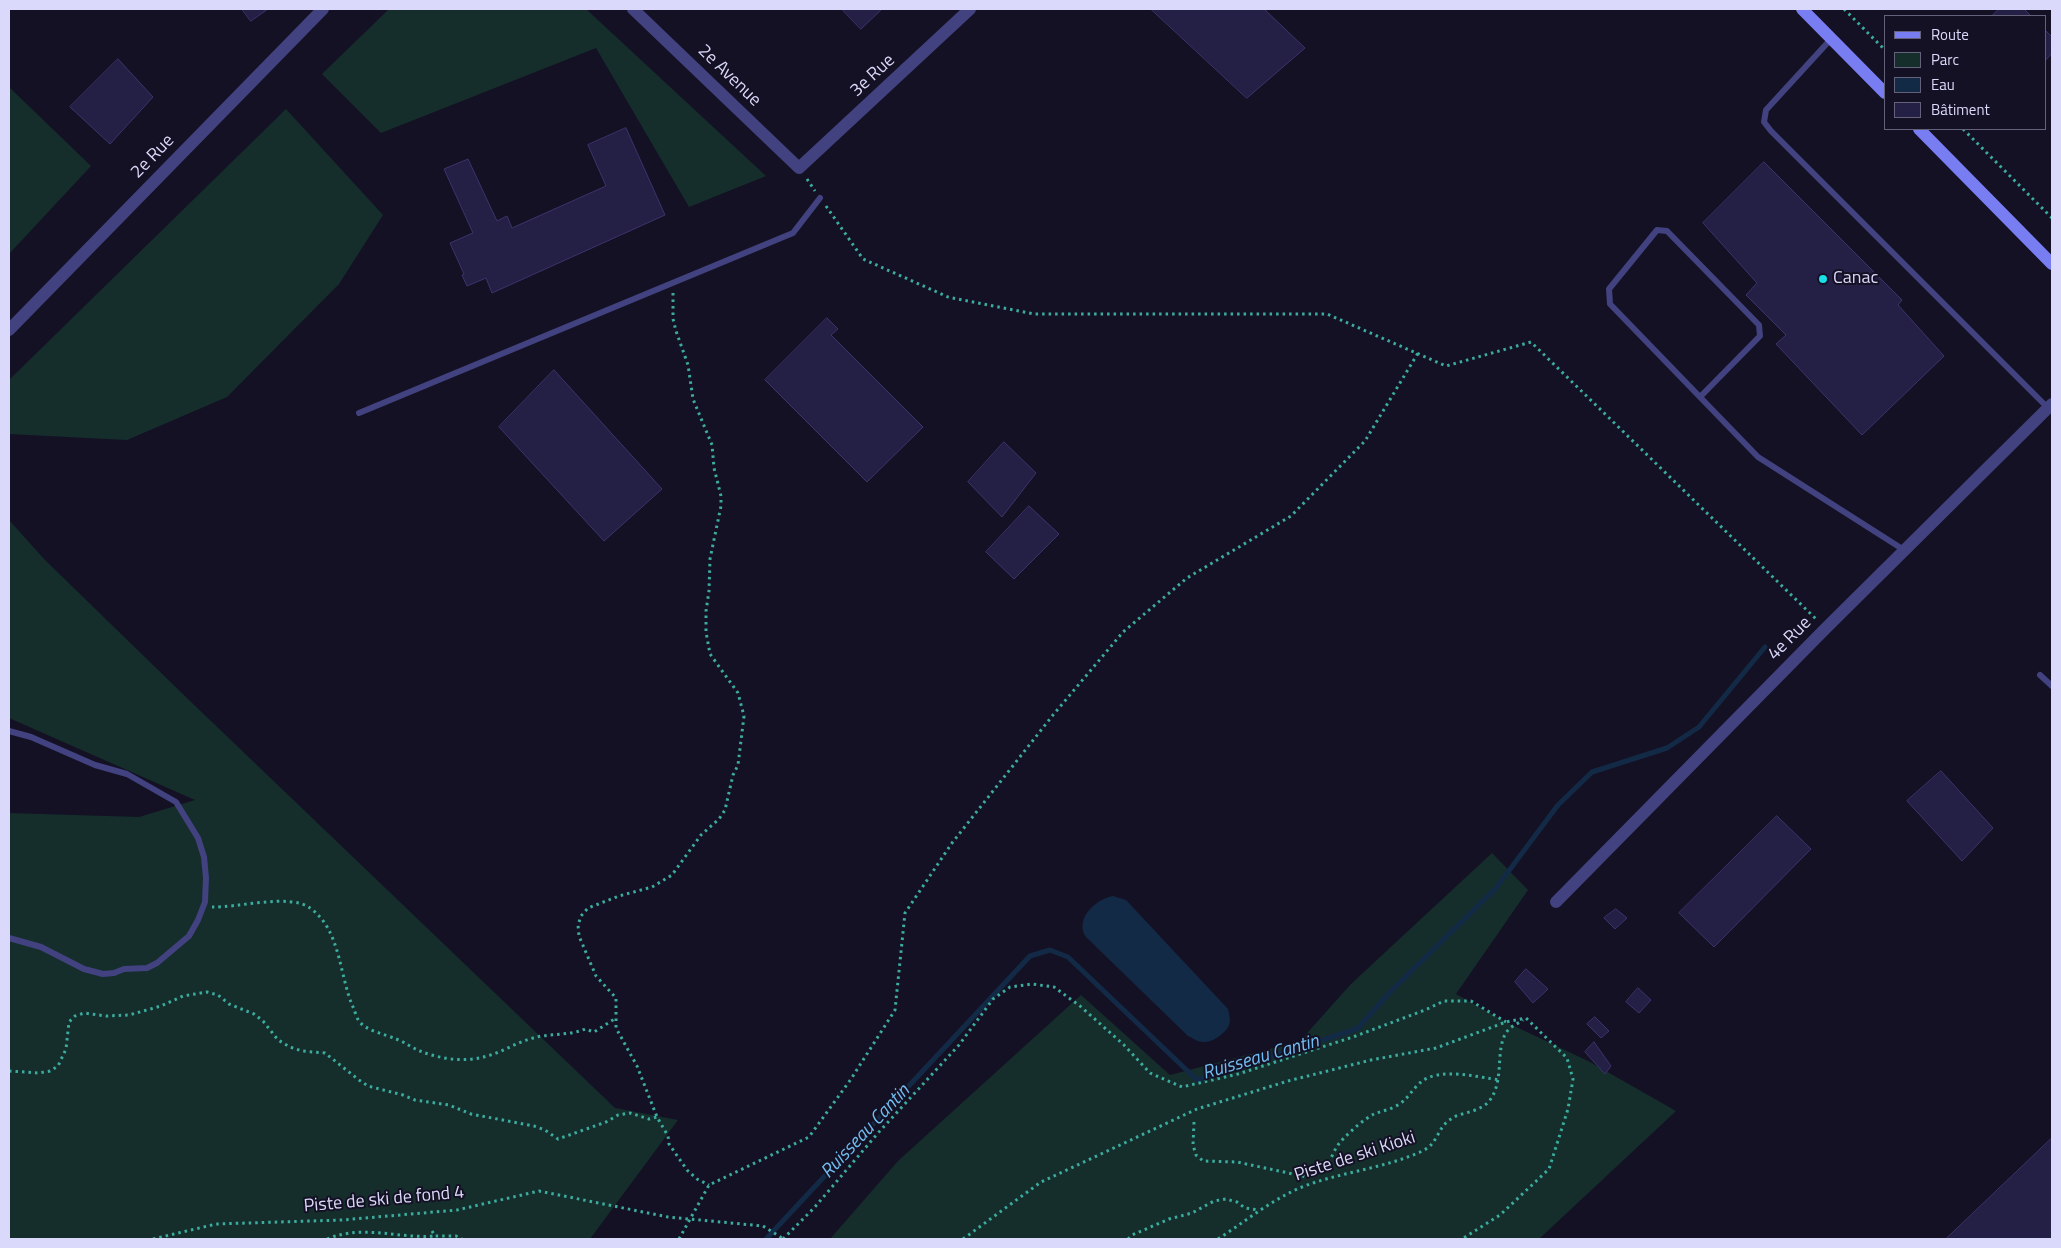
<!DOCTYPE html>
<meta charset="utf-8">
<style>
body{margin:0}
#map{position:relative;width:2061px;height:1248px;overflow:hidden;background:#141124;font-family:"Titillium Web",sans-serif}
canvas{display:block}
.frame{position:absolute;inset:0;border:10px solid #dbd9fb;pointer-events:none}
.legend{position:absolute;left:1884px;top:15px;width:162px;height:115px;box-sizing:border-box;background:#141124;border:1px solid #64617a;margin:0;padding:6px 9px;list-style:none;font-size:15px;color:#dbd9fb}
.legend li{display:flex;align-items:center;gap:10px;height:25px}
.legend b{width:25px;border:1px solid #64617a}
</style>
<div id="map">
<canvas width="2061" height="1248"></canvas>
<div class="frame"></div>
<ul class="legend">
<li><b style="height:6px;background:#797df2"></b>Route</li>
<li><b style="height:14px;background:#152e2c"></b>Parc</li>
<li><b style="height:14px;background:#132a46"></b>Eau</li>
<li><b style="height:14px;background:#241f44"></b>Bâtiment</li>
</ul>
</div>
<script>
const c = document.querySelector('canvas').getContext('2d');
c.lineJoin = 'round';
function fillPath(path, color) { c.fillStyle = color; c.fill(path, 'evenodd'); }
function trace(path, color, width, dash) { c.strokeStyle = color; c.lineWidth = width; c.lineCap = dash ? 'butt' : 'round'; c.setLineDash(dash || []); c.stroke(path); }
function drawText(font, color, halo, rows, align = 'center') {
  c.font = font + ' "Titillium Web",sans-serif'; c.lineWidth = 4; c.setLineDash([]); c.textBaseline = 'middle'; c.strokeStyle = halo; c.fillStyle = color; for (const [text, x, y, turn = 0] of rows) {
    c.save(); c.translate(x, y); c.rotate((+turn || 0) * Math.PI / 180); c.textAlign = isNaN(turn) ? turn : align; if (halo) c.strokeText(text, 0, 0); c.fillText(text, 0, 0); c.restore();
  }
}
fillPath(new Path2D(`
 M389,9H586L766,176L689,207L596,48L381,133L322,74Z
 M9,87L91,166L9,254Z
 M286,109L383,215L339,284L227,397L127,440L9,434V380Z
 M9,520L45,560L189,700L615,1108L678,1120L590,1239H9V813L139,817L195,800L9,718Z
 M1492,853L1528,890L1456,994L1506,1022L1590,1062L1676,1111L1539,1239H830L898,1161L1081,995L1170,1075L1300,1041L1351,984Z`), '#152e2c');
fillPath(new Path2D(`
 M1113,896L1126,900L1228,1009C1229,1014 1231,1019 1229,1025C1226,1033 1212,1043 1203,1042C1197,1042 1193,1038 1188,1036L1086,937C1074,920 1095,899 1113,896Z`), '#132a46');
trace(new Path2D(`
 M766,1239L1030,956L1050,950L1068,957L1197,1080L1357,1029L1391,991L1496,888L1558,805L1592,772L1667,748L1699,727L1765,647`), '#132a46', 5);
const building = new Path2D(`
 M242,9H268L251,21Z
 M842,9H882L861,29Z
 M1151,9H1264L1305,48L1247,98Z
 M1999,9H2024L2031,16H1992Z
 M2045,30L2052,37V53L2045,61Z
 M118,59L153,97L110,144L70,107Z
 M626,128L665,215L492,293L486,278L467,286L462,275L464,274L450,243L473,233L444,169L468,159L497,221L507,216L512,228L606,186L588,145Z
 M1764,162L1902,300L1898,305L1944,356L1862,435L1776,344L1786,335L1746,295L1757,283L1703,223Z
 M827,318L838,329L831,335L923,427L867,482L765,380Z
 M554,370L662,489L604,541L499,427Z
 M1004,442L1036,473L1002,517L968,482Z
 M1029,506L1059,534L1014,579L986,552Z
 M1941,771L1993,828L1962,861L1907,801Z
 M1777,816L1811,849L1714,947L1679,913Z
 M1616,909L1627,918L1615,929L1604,918Z
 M1526,969L1548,989L1533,1003L1515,982Z
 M1638,988L1651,1000L1639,1013L1626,1002Z
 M1595,1017L1609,1031L1601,1038L1587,1024Z
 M1594,1042L1611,1066L1605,1074L1585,1052Z
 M2052,1138V1239H1946Z`);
fillPath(building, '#241f44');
trace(building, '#3c346d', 1);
trace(new Path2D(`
 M1844,9L1885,50
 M1963,129L2052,218
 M807,179L815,191
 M826,206L863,259L948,297L1034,314H1327L1446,366L1531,342L1816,619
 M673,293V319L676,331L688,365L693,399L712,445L714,468L721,496V506L710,559L709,591L706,611V632L710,654L738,693L744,716L738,765L733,775L725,810L719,819L701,835L672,875L652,887L619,896L588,908L581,916L578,925L579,936L596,976L616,998V1028L637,1066L657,1117L668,1136L669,1144L687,1170L697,1179L709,1185
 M212,907C237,908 290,893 310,908C341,930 339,975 353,1007C355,1011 356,1017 359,1021C366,1031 385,1034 396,1039C405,1042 412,1048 420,1051C440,1059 466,1063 487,1056C503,1052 517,1042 533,1038C550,1033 569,1036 585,1029L594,1032L616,1018
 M9,1071L39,1073L50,1071L58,1066L66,1049L69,1022L75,1016L84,1013L106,1016L129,1015L161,1006L183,996L207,992L218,995L229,1004L254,1014L263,1021L278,1040L290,1047L302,1051L325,1053L359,1080L368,1086L403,1095L415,1100L449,1105L471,1114L534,1126L545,1130L558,1139L606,1122L618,1115L630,1113L649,1119L657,1117
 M1194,1122L1193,1145L1196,1155L1203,1161L1237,1162L1307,1177C1334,1172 1327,1154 1344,1138C1352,1130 1364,1119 1374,1114C1381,1111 1389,1110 1396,1106C1407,1101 1412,1089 1421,1082C1439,1067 1477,1077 1500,1080
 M432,1231L435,1236H456L462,1239
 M153,1239L216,1224L342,1220L457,1210L539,1191L668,1217L763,1226L782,1238
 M327,1239C365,1224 396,1239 435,1236
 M679,1239L709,1185L809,1137L851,1079L895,1010L905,913L952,843L1053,715L1123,632L1187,578L1291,516L1365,441L1418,353
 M783,1239L814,1208L878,1133L959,1045L993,999L1010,987L1032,984L1054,987L1080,1006L1124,1045L1150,1073L1182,1087L1238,1074L1353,1037L1425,1010L1444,1001H1471L1506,1022
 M963,1239L1041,1182L1197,1109L1288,1081L1371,1060L1436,1048L1506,1022L1526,1018L1567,1058L1573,1079L1568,1109L1549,1169L1500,1215L1462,1239
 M1128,1239L1132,1235L1169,1219L1192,1213L1214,1201L1226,1199L1237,1202L1245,1208L1259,1210
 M1218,1239C1246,1221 1271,1200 1302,1187C1335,1174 1371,1170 1405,1158C1413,1155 1422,1152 1429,1147C1441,1135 1438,1125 1456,1116C1467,1112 1483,1110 1490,1100C1506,1078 1493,1044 1510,1028C1514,1025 1519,1023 1523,1020`), '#3cac9f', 3, [2.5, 4]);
trace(new Path2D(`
 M1831,39L1766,110L1764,122L1771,131L2048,408
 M1700,397L1760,336L1759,325L1667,231L1657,230L1609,289L1610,304L1758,457L1904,550
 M359,413L793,233L820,198
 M2040,675L2052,686
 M9,731L31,737L95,765L127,774L176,802L198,838L204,857L206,878L205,902L198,920L189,936L157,963L147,968L124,969L114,973L103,974L84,969L41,947L9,938`), '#41427f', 6);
trace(new Path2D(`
 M633,9L799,168L970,9
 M9,330L323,9
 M1556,902L1826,628L2052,404`), '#41427f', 12);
trace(new Path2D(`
 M1802,9L1885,93
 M1919,129L2052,264`), '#797df2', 12);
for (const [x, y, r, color] of [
 [1823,279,5,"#18dfe8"]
]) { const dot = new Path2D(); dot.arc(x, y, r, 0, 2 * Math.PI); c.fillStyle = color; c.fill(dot); trace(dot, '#141124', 2); }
drawText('18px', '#dbd9fb', '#141124', [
 ["2e Avenue",729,76,44],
 ["3e Rue",873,76,-43],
 ["2e Rue",153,157,-46],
 ["4e Rue",1790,639,-45],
 ["Piste de ski Kioki",1355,1157,-18],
 ["Piste de ski de fond 4",384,1200,-5]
]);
drawText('18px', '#dbd9fb', '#141124', [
 ["Canac",1833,279]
], 'left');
drawText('italic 19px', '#71bdf1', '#141124', [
 ["Ruisseau Cantin",1261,1058,-16],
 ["Ruisseau Cantin",866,1132,-47]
]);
</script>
